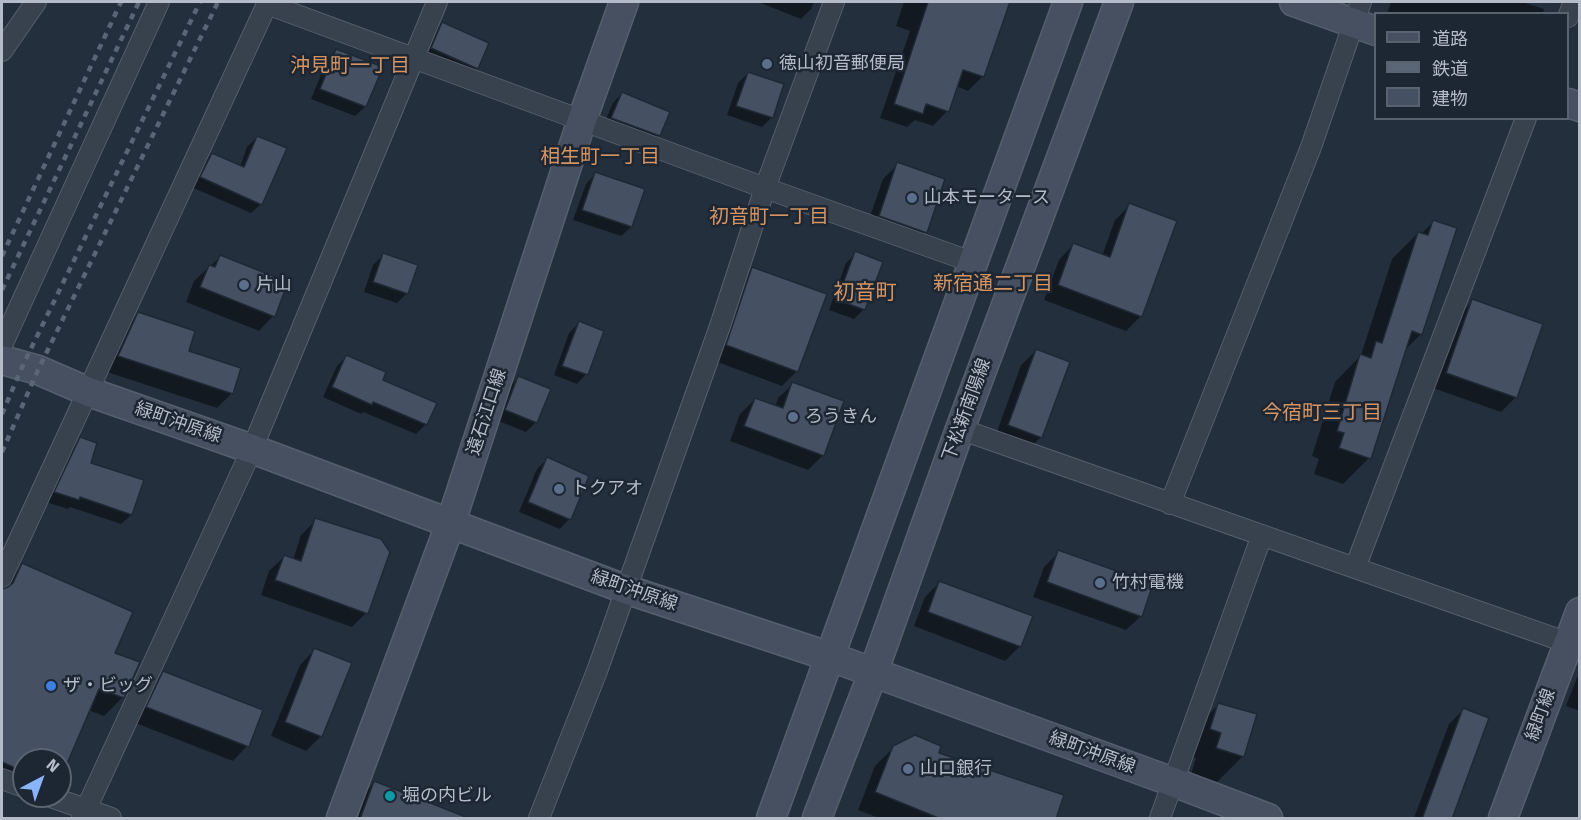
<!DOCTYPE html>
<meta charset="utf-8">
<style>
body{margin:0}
#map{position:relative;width:1581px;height:820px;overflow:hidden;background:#242f3e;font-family:"Fira Sans","Noto Sans JP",sans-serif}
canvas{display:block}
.frame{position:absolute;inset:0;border:3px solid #b4bcc9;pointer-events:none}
.legend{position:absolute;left:1374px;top:12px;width:195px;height:108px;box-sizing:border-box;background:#1d2633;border:2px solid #59626f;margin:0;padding:8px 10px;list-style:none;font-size:18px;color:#b4bcc9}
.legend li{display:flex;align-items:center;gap:12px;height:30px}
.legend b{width:30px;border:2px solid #59626f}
.north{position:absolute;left:12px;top:748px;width:60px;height:60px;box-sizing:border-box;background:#1d2633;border:2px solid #59626f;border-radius:50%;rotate:41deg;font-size:16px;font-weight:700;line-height:24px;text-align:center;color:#b4bcc9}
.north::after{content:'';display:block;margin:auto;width:21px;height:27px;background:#8ab4f8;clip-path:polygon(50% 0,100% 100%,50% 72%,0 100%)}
</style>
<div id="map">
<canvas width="1581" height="820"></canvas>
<div class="frame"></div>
<ul class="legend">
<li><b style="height:8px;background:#465061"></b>道路</li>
<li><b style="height:8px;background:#5a6575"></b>鉄道</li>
<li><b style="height:16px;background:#455162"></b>建物</li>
</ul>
<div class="north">N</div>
</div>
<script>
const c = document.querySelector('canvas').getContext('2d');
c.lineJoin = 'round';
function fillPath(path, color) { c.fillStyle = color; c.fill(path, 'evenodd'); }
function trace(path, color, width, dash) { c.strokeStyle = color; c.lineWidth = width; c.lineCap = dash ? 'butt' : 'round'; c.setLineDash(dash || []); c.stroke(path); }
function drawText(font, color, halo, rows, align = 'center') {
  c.font = font + ' "Fira Sans","Noto Sans JP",sans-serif'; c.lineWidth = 5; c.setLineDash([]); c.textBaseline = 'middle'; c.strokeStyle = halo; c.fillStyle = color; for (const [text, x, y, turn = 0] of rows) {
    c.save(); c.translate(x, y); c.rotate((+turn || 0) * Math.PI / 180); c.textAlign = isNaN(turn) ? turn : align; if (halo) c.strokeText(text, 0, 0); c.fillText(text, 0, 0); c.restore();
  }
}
fillPath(new Path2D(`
 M758,2H814L811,9L801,19Z
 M904,2H1009L983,76L968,91L956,86L947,111L933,126L915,120L907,127L880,118L910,31L896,26Z
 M1391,2H1522L1544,9L1543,14H1387Z
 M442,24L477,68L467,77L422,58L432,34Z
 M336,50L365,107L355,116L311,99L327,60Z
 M748,73L782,85L771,118L762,127L727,115L738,83Z
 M622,93L668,113L658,135L649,145L602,128L613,103Z
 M257,137L261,204L251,213L191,187L202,164L212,154L240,167L247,147Z
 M898,164L925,232L911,247L865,231L883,179Z
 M595,174L631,227L621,236L573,220L586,184Z
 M1130,205L1141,316L1126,331L1044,300L1059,260L1073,245L1102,256L1115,220Z
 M1433,222L1421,334L1404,351L1369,458L1343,484L1314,474L1319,459L1312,456L1335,382L1361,355L1392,259L1418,233L1421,234Z
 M856,253L864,309L854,319L829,310L846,263Z
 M383,255L407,293L397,303L364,292L373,265Z
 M220,257L273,316L259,331L186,302L194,281Z
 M752,268L797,371L782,386L712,360L738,283Z
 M1473,301L1541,325L1515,398L1501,412L1433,388L1458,316Z
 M138,313L187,351L239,369L231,394L217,408L104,371L124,328Z
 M579,323L602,332L586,374L577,384L554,375L569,333Z
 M1036,351L1041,437L1026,452L994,440L1021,365Z
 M347,356L381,381L426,424L416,434L363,412L361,414L323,397L337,366Z
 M518,378L536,422L526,432L496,420L508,388Z
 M793,384L823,455L808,470L730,441L740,414L755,399L775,407L778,398Z
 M80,439L89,464L131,515L121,524L70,507L68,509L46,502L70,449Z
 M547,459L569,519L560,529L519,512L537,469Z
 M316,520L366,613L352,627L261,595L269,571L284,557L293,560L301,535Z
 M1059,552L1141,616L1126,630L1033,597L1044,567Z
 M22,565L113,653L123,697L104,716L88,710L60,776V760H24V796H45L37,804L2,789V587Z
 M939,583L1020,646L1005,661L914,626L925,597Z
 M314,650L321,736L306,751L271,736L300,665Z
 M1580,670V711L1566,706Z
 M163,673L247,746L233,761L133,722L149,688Z
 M1219,704L1243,756L1217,782L1191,774L1196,758L1185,755L1193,730Z
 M1463,710L1451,818H1414L1449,724Z
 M894,747L937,754L1054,818H879L858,810L875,766Z
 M374,783L444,818H351L360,798Z`), '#0007');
const building = new Path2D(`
 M928,2H1010L984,77L963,70L949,112L926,104L923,114L894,104Z
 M442,22L489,43L478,69L431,48Z
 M336,49L383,67L366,107L320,89Z
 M748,72L784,84L773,118L736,106Z
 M622,92L670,112L660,136L611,118Z
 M257,136L287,148L262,205L200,177L212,153L244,167Z
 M897,162L945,179L927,233L879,216Z
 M595,172L645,189L632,227L582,210Z
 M1129,203L1177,221L1142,317L1058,285L1073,243L1110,257Z
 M1433,220L1457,228L1422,335L1412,331L1371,459L1339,448L1344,433L1337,431L1360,354L1371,358L1376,341L1382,343L1418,232L1428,235Z
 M855,251L883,262L865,310L837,300Z
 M383,253L418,265L408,294L373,282Z
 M220,255L288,282L275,317L200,287L209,265L215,267Z
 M752,267L827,294L798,372L726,345Z
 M1472,299L1543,324L1517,398L1446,373Z
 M138,312L195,331L189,351L241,368L233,394L118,356Z
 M579,321L604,331L588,375L562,366Z
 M1036,349L1070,362L1042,438L1008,425Z
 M346,355L386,372L383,380L437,403L427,425L373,402L372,405L332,387Z
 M518,376L551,389L537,423L505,410Z
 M792,382L844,401L824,456L744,426L755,398L783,408Z
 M80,437L97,443L91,463L144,480L132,515L80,497L79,500L54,492Z
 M547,457L589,476L571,520L528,502Z
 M315,518L381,539L390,552L368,614L275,580L284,555L301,561Z
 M1058,550L1153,584L1142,617L1047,582Z
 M22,563L133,612L115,653L140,662L124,698L99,689L60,780V760H24V772L2,762V589L8,587L13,583Z
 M939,581L1033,616L1021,647L928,612Z
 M314,648L352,663L322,737L285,722Z
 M163,671L263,710L249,747L146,707Z
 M1218,703L1257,714L1244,757L1216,748L1221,733L1210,729Z
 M1463,708L1489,718L1452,819H1422Z
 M915,735L941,746L939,753L1064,795L1056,819H941L875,792L893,746Z
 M374,781L466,817V819H360Z`);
fillPath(building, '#455162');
trace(building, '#1f2835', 1.5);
const street = new Path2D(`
 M267,4L765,188L972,262
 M1568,17L1574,2
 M2,51L36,2
 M2,345L159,2
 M960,429L1580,647
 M1170,504L1311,147L1361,2
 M1355,568L1526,118
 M2,577L268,2
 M2,779L24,787
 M48,796L111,818
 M82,818L252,449L437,2
 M539,818L597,671L720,326L765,188L834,2
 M1160,818L1262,535`);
const secondary = new Path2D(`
 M1294,2L1376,31
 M1568,103L1580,107
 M2,360L38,370L89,392L252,449L625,589L831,657L1173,782L1268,818
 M341,818L451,522L582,120L624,2
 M771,818L1068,2
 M817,818L873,673L960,429L1119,2
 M1503,818L1580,612`);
trace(street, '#565f6c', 22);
trace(secondary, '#565f6c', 31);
trace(street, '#38414e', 20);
trace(secondary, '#465061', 28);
trace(new Path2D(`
 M2,256L121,2
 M2,290L139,2
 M2,414L23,365L200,2
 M2,452L38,370L218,2`), '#5a6575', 4.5, [6, 6]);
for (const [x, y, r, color] of [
 [767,64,6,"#5c6f8a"],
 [912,198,6,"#5c6f8a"],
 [244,285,6,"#5c6f8a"],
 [793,417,6,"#5c6f8a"],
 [559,489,6,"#5c6f8a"],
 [1100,583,6,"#5c6f8a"],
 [51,686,6,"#3f7fe0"],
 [908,769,6,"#5c6f8a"],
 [390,796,6,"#0f9aa8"]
]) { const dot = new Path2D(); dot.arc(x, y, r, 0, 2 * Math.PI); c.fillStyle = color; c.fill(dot); trace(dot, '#1d2633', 2); }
drawText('18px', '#b4bcc9', '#1d2633', [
 ["徳山初音郵便局",779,64],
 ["山本モータース",924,198],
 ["片山",256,285],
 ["ろうきん",805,417],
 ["トクアオ",571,489],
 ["竹村電機",1112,583],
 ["ザ・ビッグ",63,686],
 ["山口銀行",920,769],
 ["堀の内ビル",402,796]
], 'left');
drawText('18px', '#b4bcc9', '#1d2633', [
 ["下松新南陽線",967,410,-70],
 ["遠石江口線",487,412,-72],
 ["緑町沖原線",178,423,19],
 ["緑町沖原線",634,591,19],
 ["緑町線",1541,715,-70],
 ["緑町沖原線",1092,753,20]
]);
drawText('20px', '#d59563', '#1d2633', [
 ["沖見町一丁目",350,66],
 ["相生町一丁目",600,157],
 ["初音町一丁目",769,217],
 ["新宿通二丁目",993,284],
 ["今宿町三丁目",1322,413]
]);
drawText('21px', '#d59563', '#1d2633', [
 ["初音町",865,293]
]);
</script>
